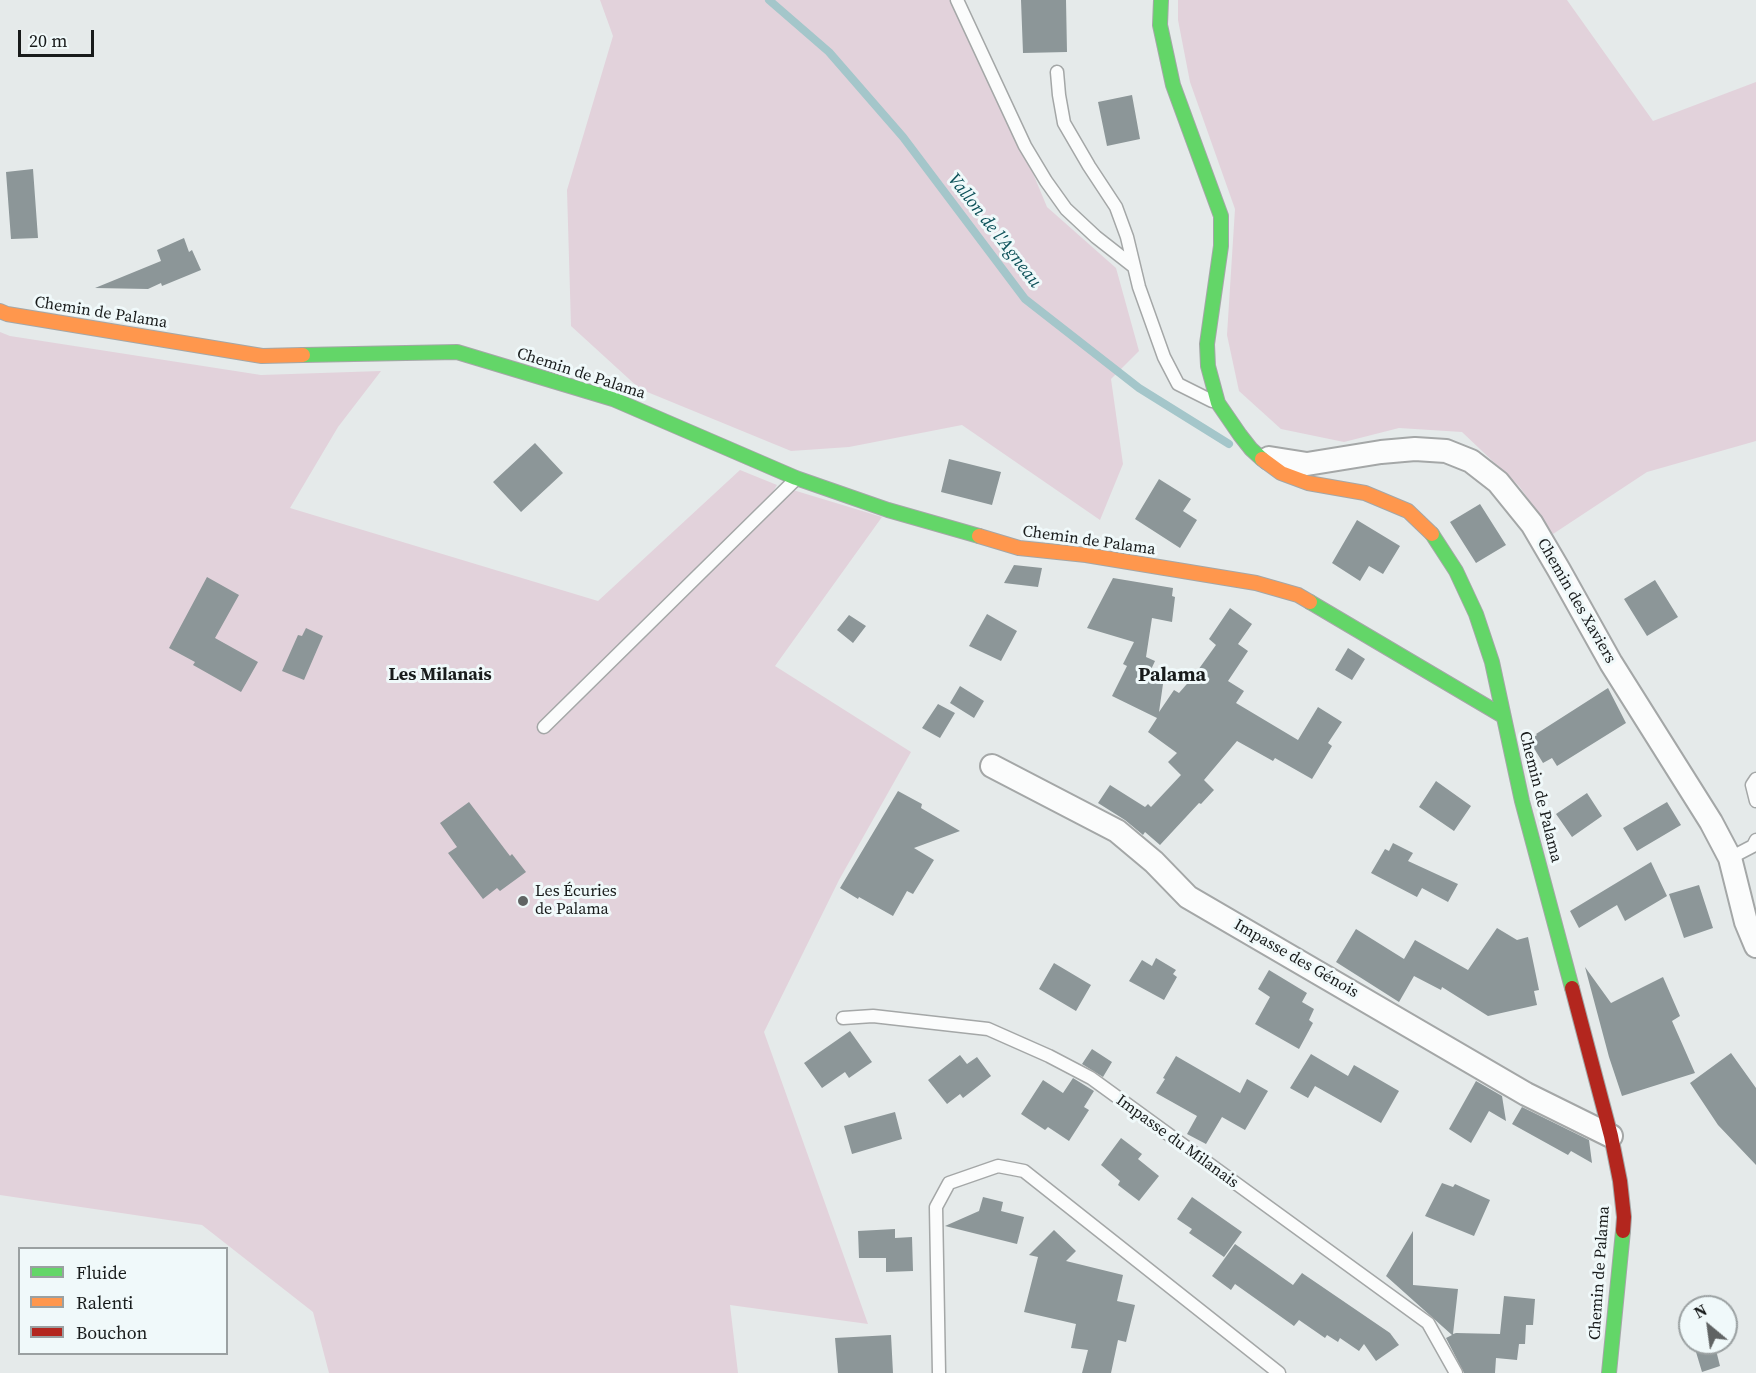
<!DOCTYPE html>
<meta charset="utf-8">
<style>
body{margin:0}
#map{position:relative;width:1756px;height:1373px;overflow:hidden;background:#e5eaea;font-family:"Source Serif 4",serif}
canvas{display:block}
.legend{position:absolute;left:18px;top:1247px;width:210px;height:108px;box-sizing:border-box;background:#f0f9fa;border:2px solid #9aa0a1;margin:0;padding:8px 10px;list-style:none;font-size:18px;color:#181b1b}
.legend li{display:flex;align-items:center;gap:12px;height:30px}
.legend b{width:30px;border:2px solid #9aa0a1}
.north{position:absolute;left:1678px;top:1295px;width:60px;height:60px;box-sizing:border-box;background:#f0f9fa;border:2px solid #9aa0a1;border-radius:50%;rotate:331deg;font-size:16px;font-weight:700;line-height:24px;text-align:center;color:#181b1b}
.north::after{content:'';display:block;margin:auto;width:21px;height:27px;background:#606363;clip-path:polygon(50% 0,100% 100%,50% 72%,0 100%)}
.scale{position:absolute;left:18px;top:30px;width:76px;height:27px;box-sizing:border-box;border:3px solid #181b1b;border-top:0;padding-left:8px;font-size:18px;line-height:21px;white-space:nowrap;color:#181b1b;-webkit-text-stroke:4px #f0f9fa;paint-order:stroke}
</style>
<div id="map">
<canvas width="1756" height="1373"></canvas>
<ul class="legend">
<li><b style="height:8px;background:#63d668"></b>Fluide</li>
<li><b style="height:8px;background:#ff974d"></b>Ralenti</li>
<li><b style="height:8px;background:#b3261e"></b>Bouchon</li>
</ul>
<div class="north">N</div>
<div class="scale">20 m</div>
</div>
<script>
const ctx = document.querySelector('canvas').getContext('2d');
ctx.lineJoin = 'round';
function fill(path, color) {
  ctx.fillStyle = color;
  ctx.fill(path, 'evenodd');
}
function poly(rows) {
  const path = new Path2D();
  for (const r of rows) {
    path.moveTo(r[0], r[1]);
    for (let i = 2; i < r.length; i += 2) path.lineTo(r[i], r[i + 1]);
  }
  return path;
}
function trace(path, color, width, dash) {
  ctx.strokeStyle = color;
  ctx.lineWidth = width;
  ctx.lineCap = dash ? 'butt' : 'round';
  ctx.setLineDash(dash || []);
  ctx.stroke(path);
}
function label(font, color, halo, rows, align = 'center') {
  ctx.font = font + ' "Source Serif 4",serif';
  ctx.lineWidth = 6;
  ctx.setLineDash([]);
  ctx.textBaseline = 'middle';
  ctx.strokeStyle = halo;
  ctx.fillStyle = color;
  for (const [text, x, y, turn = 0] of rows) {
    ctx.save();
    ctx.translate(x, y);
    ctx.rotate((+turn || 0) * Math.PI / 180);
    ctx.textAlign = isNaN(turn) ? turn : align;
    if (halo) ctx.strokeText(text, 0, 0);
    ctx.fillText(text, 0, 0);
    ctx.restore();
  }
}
const green = poly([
 [600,0,961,0,1047,207,1116,268,1139,351,1111,379,1123,464,1100,520,962,425,849,447,791,451,640,389,571,326,567,190,613,36],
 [1178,0,1567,0,1653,121,1756,82,1756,441,1647,472,1553,534,1519,486,1462,432,1399,428,1344,442,1281,429,1239,391,1227,335,1235,209,1190,82,1178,20],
 [0,332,10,336,261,375,381,371,338,427,290,508,598,601,740,470,777,485,771,495,793,490,882,517,775,666,911,752,839,880,764,1032,868,1324,730,1305,738,1373,329,1373,313,1312,202,1225,0,1195]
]);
const stream = poly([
 [769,0,829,52,903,137,1025,299,1139,388,1229,444]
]);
const building = poly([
 [1021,0,1066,0,1067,52,1023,53],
 [1132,95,1140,139,1107,146,1098,102],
 [33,169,38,238,11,239,6,172],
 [184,238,189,252,192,250,201,270,162,286,161,283,148,289,95,288,161,261,157,250],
 [535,443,563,473,521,512,493,482],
 [949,459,1001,472,992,505,941,492],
 [1159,479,1191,499,1183,511,1197,520,1180,548,1135,519],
 [1480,504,1506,545,1476,563,1450,522],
 [1357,520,1400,546,1383,574,1369,566,1360,581,1332,563],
 [1014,565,1042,568,1038,587,1004,583],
 [207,577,239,595,215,638,258,662,241,692,193,665,195,662,169,648],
 [1113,578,1173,588,1172,596,1175,597,1172,622,1152,618,1146,657,1155,661,1148,676,1163,684,1159,712,1174,690,1179,693,1193,677,1216,645,1209,639,1230,608,1252,624,1238,644,1248,651,1228,681,1244,691,1236,703,1298,740,1318,707,1342,722,1328,743,1332,746,1312,779,1275,758,1273,761,1237,741,1204,780,1214,790,1201,804,1199,803,1160,845,1145,832,1143,835,1125,820,1098,803,1110,785,1145,807,1148,804,1151,807,1181,775,1168,762,1177,753,1148,732,1157,718,1112,696,1127,666,1123,664,1134,642,1087,628],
 [1655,580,1678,617,1647,636,1624,599],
 [987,614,1017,631,1001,661,969,646],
 [849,615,866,626,853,643,837,630],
 [306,628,323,636,304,680,282,671,298,635,302,636],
 [1348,648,1365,659,1352,680,1335,670],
 [960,686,984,701,974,718,950,703],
 [1608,688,1626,723,1557,766,1552,758,1543,763,1529,740,1537,735,1536,734],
 [938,704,955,713,940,738,922,728],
 [1436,781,1471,806,1454,831,1419,807],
 [898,791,922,804,921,808,960,831,914,848,934,860,913,894,907,891,893,916,859,897,858,899,840,888],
 [1587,793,1602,816,1572,837,1556,814],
 [469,802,510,856,512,854,526,872,500,891,497,888,483,899,448,853,457,847,440,823],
 [1667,802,1681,825,1637,851,1623,828],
 [1393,843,1413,853,1408,861,1458,884,1448,902,1422,888,1417,897,1371,873,1385,849,1389,851],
 [1651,862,1667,896,1625,921,1617,905,1579,928,1570,911],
 [1699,885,1713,928,1684,938,1669,894],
 [1497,928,1517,940,1528,937,1539,990,1534,991,1537,1005,1488,1016,1442,987,1441,990,1414,976,1399,1002,1336,962,1356,929,1404,959,1415,940,1468,970],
 [1156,958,1176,970,1173,974,1177,977,1164,1000,1129,981,1142,960,1152,966],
 [1054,963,1091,985,1076,1011,1039,989],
 [1585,967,1611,1003,1663,977,1680,1016,1672,1021,1695,1073,1622,1096,1609,1057],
 [1269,970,1307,993,1302,1002,1314,1009,1309,1020,1313,1023,1299,1049,1255,1024,1270,997,1258,989],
 [850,1031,872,1062,849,1078,845,1072,822,1088,804,1063],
 [1092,1049,1112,1062,1103,1077,1082,1064],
 [1731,1053,1756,1088,1756,1165,1718,1125,1690,1083],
 [1311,1054,1348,1076,1354,1065,1399,1091,1381,1123,1315,1086,1308,1098,1290,1088],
 [960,1055,967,1064,977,1057,991,1076,963,1098,960,1094,947,1104,928,1080],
 [1176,1056,1240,1093,1247,1079,1268,1091,1245,1130,1222,1117,1206,1144,1187,1134,1197,1116,1156,1093,1165,1079,1163,1078],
 [1073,1078,1094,1091,1084,1107,1089,1110,1069,1141,1048,1127,1045,1130,1021,1114,1043,1080,1063,1093],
 [1476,1081,1502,1096,1506,1121,1489,1111,1471,1143,1449,1129],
 [1522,1107,1589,1140,1592,1163,1571,1151,1568,1155,1512,1124],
 [895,1112,902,1139,852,1154,844,1126],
 [1121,1138,1142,1154,1138,1159,1159,1176,1139,1201,1118,1185,1120,1181,1101,1165],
 [1442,1183,1453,1187,1455,1184,1490,1200,1474,1236,1425,1216],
 [983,1197,1003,1202,1001,1211,1024,1217,1017,1244,945,1226,979,1211],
 [1192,1197,1242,1232,1224,1257,1189,1233,1192,1229,1177,1219],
 [895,1229,895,1238,912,1237,913,1271,886,1272,886,1258,859,1258,858,1231],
 [1054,1230,1076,1251,1066,1261,1123,1275,1117,1301,1135,1305,1126,1342,1118,1340,1111,1373,1082,1373,1088,1350,1071,1348,1076,1324,1024,1312,1038,1257,1029,1255],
 [1413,1231,1413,1285,1458,1289,1453,1334,1456,1333,1500,1334,1504,1296,1535,1299,1533,1325,1526,1325,1525,1344,1519,1344,1517,1360,1496,1358,1495,1373,1464,1373,1446,1338,1452,1335,1386,1276],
 [1235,1244,1293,1285,1302,1273,1390,1333,1399,1345,1376,1361,1364,1344,1359,1351,1340,1338,1338,1342,1327,1335,1325,1338,1299,1320,1294,1326,1235,1284,1231,1290,1212,1276],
 [891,1335,893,1373,838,1373,835,1338],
 [1715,1346,1720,1366,1702,1372,1696,1352]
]);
const lane = poly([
 [957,0,1025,146,1046,181,1066,209,1096,237,1133,266],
 [1057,72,1059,95,1064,123,1089,166,1116,207,1127,237,1139,287,1164,357,1178,384,1212,401],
 [544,727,796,479],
 [1756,779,1752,785,1756,801],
 [1730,858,1753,846,1756,840],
 [843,1018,873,1016,988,1029,1049,1056,1091,1078,1428,1323,1456,1373],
 [939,1373,936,1207,949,1183,998,1166,1024,1171,1279,1373]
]);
const street = poly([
 [1269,458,1307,464,1381,452,1415,449,1446,451,1471,461,1498,482,1532,524,1559,570,1611,663,1711,822,1730,858,1746,922,1756,946],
 [992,766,1117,831,1154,862,1188,897,1526,1094,1611,1136]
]);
const fast = poly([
 [1161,0,1160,25,1173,85,1221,216,1221,246,1207,344,1208,366,1218,403,1240,435,1251,449,1262,459],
 [303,355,457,352,613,399,796,478,888,510,979,536],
 [1432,534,1456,571,1476,614,1492,662,1522,801,1572,988],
 [1310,602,1503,716],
 [1609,1373,1623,1231]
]);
const slow = poly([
 [0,311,7,314,262,356,303,355],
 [1262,459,1281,473,1308,483,1365,493,1408,511,1432,534],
 [979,536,1019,548,1086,555,1256,583,1298,595,1310,602]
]);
const jam = poly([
 [1572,988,1611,1136,1620,1181,1624,1217,1623,1231]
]);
const markers = [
 [523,901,6,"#606363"]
];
const streetNames = [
 ["Chemin de Palama",101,313,9],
 ["Chemin de Palama",581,374,18],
 ["Chemin de Palama",1089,541,8],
 ["Chemin des Xaviers",1576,601,60],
 ["Chemin de Palama",1540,797,76],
 ["Impasse des Génois",1296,959,30],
 ["Impasse du Milanais",1177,1142,36],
 ["Chemin de Palama",1600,1273,-86]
];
const poiNames = [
 ["Les Écuries",535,892],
 ["de Palama",535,910]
];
const waterNames = [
 ["Vallon de l'Agneau",994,231,52]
];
const neighbourhoodNames = [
 ["Les Milanais",440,675]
];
const quarterNames = [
 ["Palama",1172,676]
];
fill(green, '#e2d2db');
trace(stream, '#a4c6ca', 8);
fill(building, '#8c9698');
trace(lane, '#a4a7a7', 15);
trace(street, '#a4a7a7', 26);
trace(fast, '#a4a7a7', 16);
trace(slow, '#a4a7a7', 16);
trace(jam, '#a4a7a7', 16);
trace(lane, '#fbfcfc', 12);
trace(street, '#fbfcfc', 22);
trace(fast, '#63d668', 14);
trace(slow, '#ff974d', 14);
trace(jam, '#b3261e', 14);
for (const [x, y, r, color] of markers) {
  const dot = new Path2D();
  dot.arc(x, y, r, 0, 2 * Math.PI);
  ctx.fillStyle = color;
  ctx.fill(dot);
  trace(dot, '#f0f9fa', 2);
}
label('16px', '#181b1b', '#f0f9fa', streetNames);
label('16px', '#181b1b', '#f0f9fa', poiNames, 'left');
label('italic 18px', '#0b5058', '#f0f9fa', waterNames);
label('bold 18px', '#181b1b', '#f0f9fa', neighbourhoodNames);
label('bold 20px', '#181b1b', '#f0f9fa', quarterNames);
</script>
